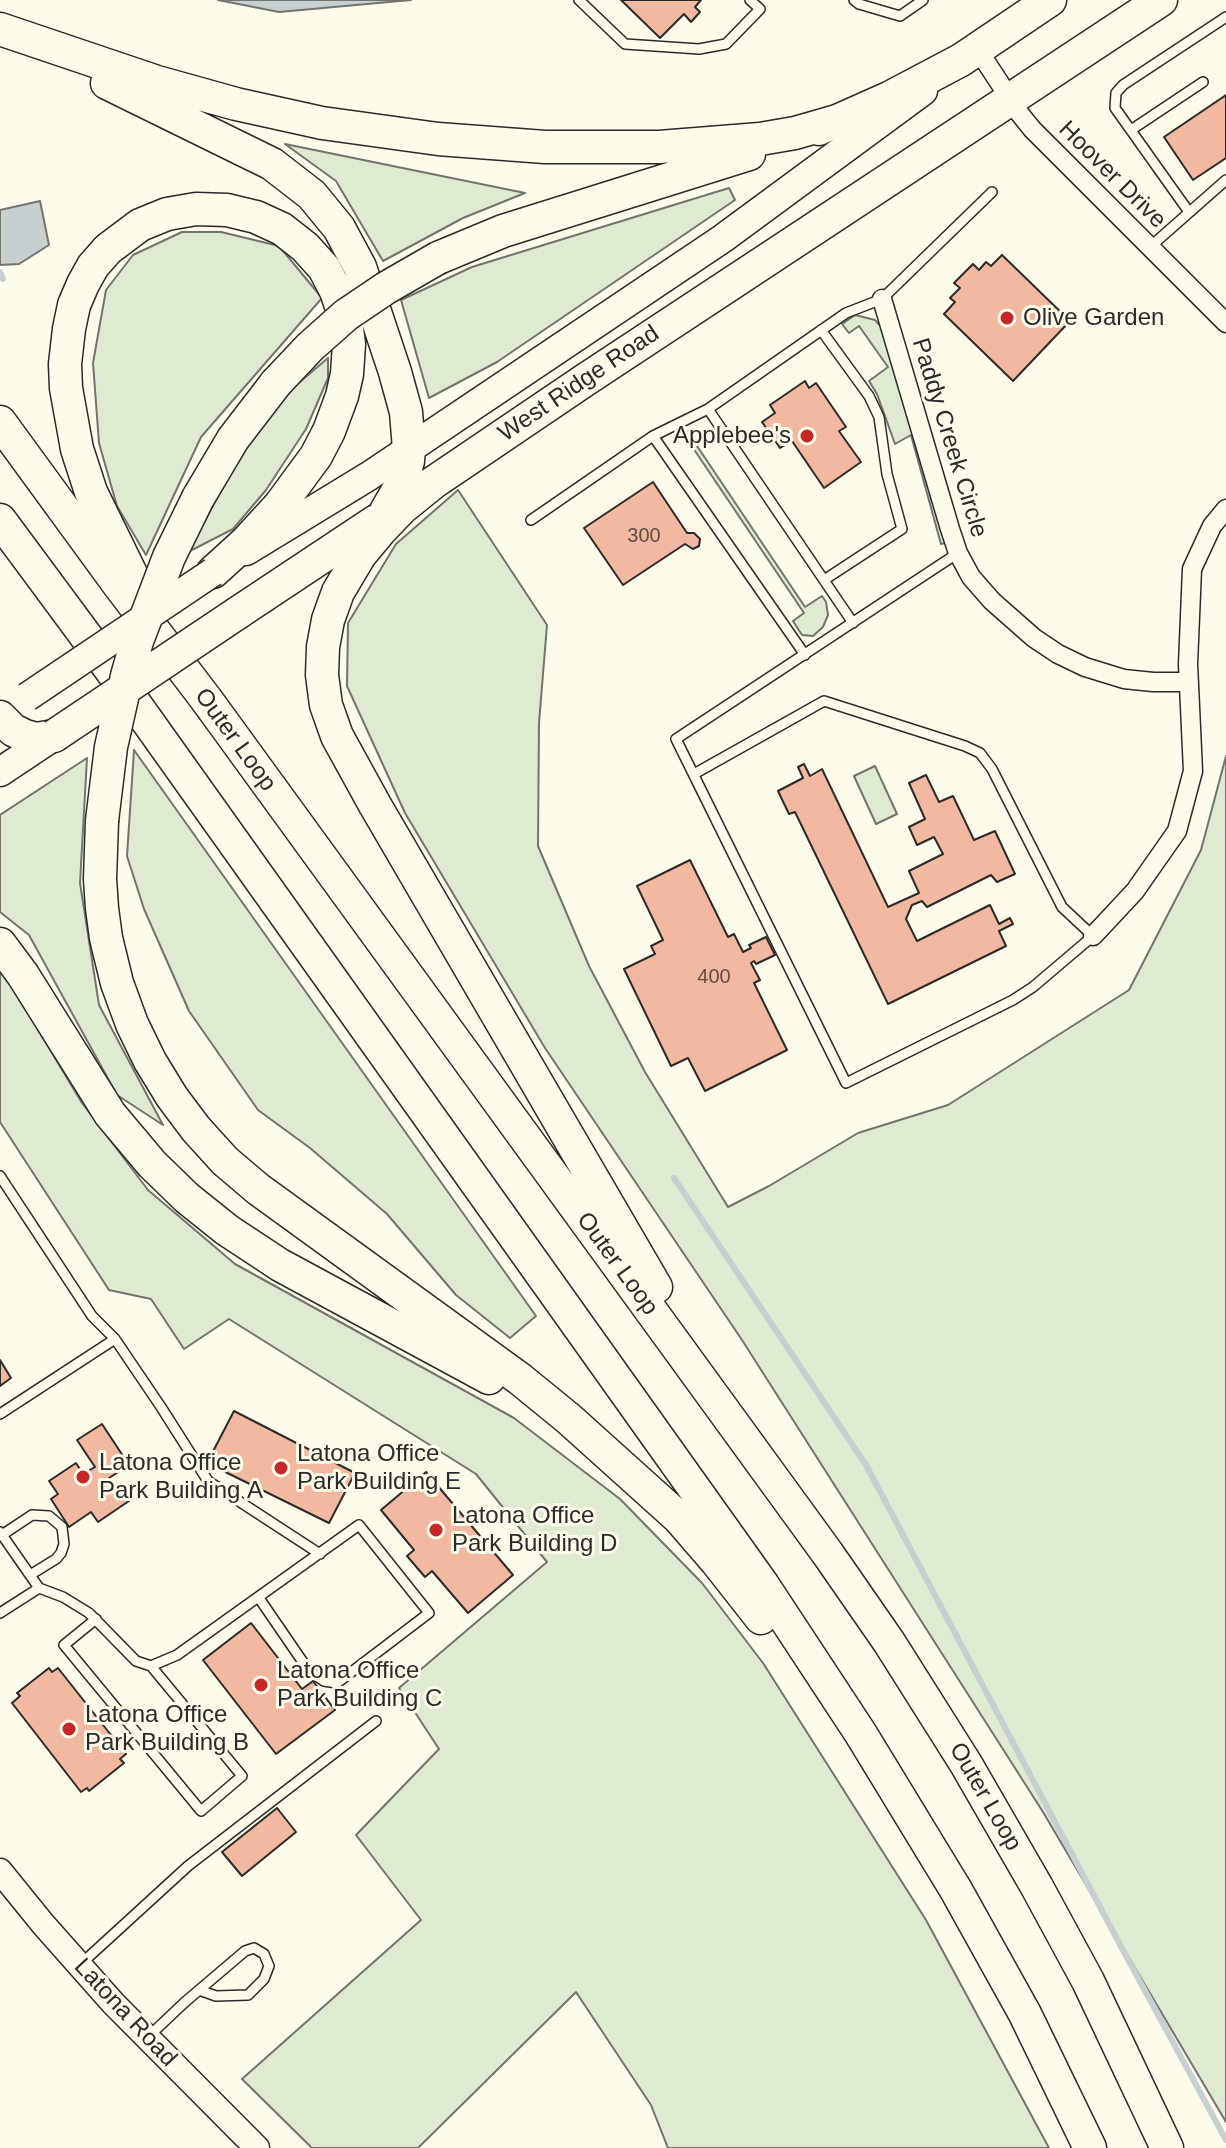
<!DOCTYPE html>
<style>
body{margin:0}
canvas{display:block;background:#fdfbea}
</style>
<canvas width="1226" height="2148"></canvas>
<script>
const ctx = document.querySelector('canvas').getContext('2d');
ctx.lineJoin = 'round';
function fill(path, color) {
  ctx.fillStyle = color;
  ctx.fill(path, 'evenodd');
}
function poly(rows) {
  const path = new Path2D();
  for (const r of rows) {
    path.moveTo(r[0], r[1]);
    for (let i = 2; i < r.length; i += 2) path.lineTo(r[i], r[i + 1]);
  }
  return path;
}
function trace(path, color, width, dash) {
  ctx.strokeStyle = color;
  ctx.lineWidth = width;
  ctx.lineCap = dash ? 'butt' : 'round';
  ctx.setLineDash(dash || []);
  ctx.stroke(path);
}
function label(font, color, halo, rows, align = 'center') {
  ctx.font = font + ' Arial,sans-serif';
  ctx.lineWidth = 6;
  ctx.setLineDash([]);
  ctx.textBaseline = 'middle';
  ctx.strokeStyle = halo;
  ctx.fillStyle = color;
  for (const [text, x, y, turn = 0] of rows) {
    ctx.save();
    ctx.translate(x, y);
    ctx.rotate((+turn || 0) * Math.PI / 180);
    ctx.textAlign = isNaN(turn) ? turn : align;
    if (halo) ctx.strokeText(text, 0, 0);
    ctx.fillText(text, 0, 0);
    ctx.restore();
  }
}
const green = poly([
 [285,144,525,193,463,218,383,261,336,181,285,144],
 [729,188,735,200,497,362,429,398,401,300,472,267,729,188],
 [182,232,221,232,279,246,322,298,201,437,146,555,117,506,99,443,93,363,106,290,133,255,182,232],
 [855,315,875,320,883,329,945,543,941,544,911,435,895,444,877,394,869,381,888,367,859,326,849,333,842,324,855,315],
 [328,358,328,378,306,429,266,490,233,529,188,552,237,461,287,393,328,358],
 [687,431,805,607,822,596,826,602,828,615,823,627,813,636,802,635,793,621,804,613,683,433,687,431],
 [458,490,547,625,539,723,538,846,589,966,645,1072,728,1207,769,1186,858,1133,948,1105,1129,990,1201,850,1226,756,1226,2122,1043,1812,742,1340,545,1048,405,813,347,686,348,623,396,544,458,490],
 [134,750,536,1316,510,1338,456,1295,387,1214,310,1148,258,1110,189,1011,144,909,127,856,134,750],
 [87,758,80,883,99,1005,163,1125,117,1095,29,935,0,912,0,815,87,758],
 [875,766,897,814,876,824,854,776,875,766],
 [0,966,82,1103,148,1190,235,1264,514,1418,620,1499,702,1583,763,1663,926,1920,1049,2148,668,2148,651,2105,576,1992,418,2148,312,2148,242,2079,421,1920,356,1835,439,1749,399,1688,547,1562,476,1474,229,1319,184,1349,151,1299,109,1290,0,1122,0,966]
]);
const water = poly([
 [218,0,411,0,279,12,218,0],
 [40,201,49,245,19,264,0,265,0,210,40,201]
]);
const stream = poly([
 [0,272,3,279],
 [674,1178,866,1465,1117,1939,1226,2140]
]);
const building = poly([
 [621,0,701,0,695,7,700,12,691,22,684,14,660,38,621,0],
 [1226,95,1226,158,1193,180,1164,137,1226,95],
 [1002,255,1070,321,1013,381,944,314,955,302,950,298,960,288,954,283,973,264,979,270,986,262,991,266,1002,255],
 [805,381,809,388,816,383,846,427,839,431,861,462,824,488,792,441,780,448,762,422,775,413,770,405,805,381],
 [653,482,687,533,694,533,700,539,699,546,693,549,685,544,623,585,584,528,653,482],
 [804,764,810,776,822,769,888,907,919,893,909,871,943,854,934,837,917,845,909,827,925,819,909,783,926,775,939,802,953,796,974,840,995,831,1015,874,997,882,991,875,927,907,922,901,912,905,906,919,917,941,990,905,999,924,1010,918,1013,924,999,931,1006,946,888,1004,795,812,789,814,778,791,803,778,798,767,804,764],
 [690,860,728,937,734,934,743,952,751,948,749,945,766,937,775,955,756,964,754,961,751,963,760,980,754,983,787,1050,705,1091,688,1058,671,1066,624,969,655,954,651,946,663,940,637,886,690,860],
 [0,1360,11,1378,0,1386,0,1360],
 [234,1411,355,1473,329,1523,207,1463,234,1411],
 [102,1424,129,1465,106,1480,114,1492,120,1488,129,1501,98,1522,91,1512,69,1527,51,1499,58,1494,49,1481,76,1463,83,1474,95,1467,77,1440,102,1424],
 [426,1472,513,1575,468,1613,432,1571,425,1577,407,1556,414,1550,381,1510,426,1472],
 [251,1623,302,1689,313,1681,335,1710,276,1754,203,1660,251,1623],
 [49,1668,52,1672,58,1668,126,1754,120,1759,124,1763,89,1791,87,1788,81,1792,12,1703,20,1696,17,1693,49,1668],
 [277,1808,296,1832,242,1876,222,1852,277,1808]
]);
const lane = poly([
 [579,0,625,44,699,49,726,44,760,9,750,0],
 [854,0,859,4,900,16,923,0],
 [1131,130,1203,82],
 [1189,212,1115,108,1116,93,1123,85,1226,17],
 [1150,247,1226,180],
 [821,330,869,396,879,417,887,474,902,529,824,580],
 [708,409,853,623],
 [653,436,805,655],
 [531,520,653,436,708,409,846,313,882,299,992,192],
 [694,774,824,701,965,746,980,753,992,769,1062,907,1093,936,1033,987,1013,1000,846,1083,676,739,958,553],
 [0,1176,92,1316,115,1339,161,1407,208,1481,320,1554],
 [0,1414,115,1339],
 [0,1532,39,1588],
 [2,1535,32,1515,49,1516,62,1527,64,1544,61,1553,56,1559,30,1575],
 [0,1613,39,1588,63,1597,89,1613,136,1661,151,1666,177,1655,359,1525,429,1613,337,1683,324,1681,309,1671,259,1598],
 [96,1619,64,1645,201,1811,242,1776,151,1666],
 [82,1963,188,1866,376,1721],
 [149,2036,185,2002,245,1951,254,1948,264,1954,269,1966,264,1979,248,1995,216,1996,199,1990]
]);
const street = poly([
 [978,50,1020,114,1032,129,1226,323],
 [882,299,950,529,958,553,971,577,992,601,1034,638,1058,654,1085,667,1124,679,1153,682,1189,682],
 [1093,936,1135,891,1177,831,1193,771,1188,664,1192,569,1212,526,1226,509]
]);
const secondary = poly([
 [0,1871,43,1924,113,2003,257,2148]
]);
const primary = poly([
 [246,551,369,476,722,239,923,91],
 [0,772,54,736]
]);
const highway = poly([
 [0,29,157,82,236,104,322,123,438,139,545,147,659,147,760,139,795,133,840,120],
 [107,83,272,164,312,195,339,228,360,267,395,372,406,412,409,449,408,461,401,485,386,511],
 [819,129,891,97,961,60,1050,0],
 [438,258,503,231,749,154],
 [0,422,119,585,206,699,828,1554,889,1642,966,1764,1037,1887,1088,1981,1167,2148],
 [433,483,402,508,380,531,360,555,338,592,328,620,323,647,322,675,326,705,337,736,375,805,656,1287],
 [415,495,585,380,1161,0],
 [198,498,233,439,276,383],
 [0,520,111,670,763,1585,861,1734,956,1890,1025,2014,1090,2148],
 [134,580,91,492,77,449,66,388,65,364,69,329,74,305,83,284,93,266,108,249,140,225,167,214,196,209,227,210,256,217,282,229,305,247,324,268,336,291,346,321,349,344,347,374,342,396,329,431,316,456,280,505,246,542,213,572],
 [239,612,376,521],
 [0,717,13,730,25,736,36,739,54,736],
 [102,821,100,879,102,908,106,938,117,983,132,1024,150,1061,172,1097,196,1129,225,1161,258,1189,520,1379,569,1419,679,1518,717,1562,761,1618],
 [0,944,23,975,110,1114,152,1164,187,1198,227,1230,280,1265,489,1378]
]);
const primaryBridge = poly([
 [27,697,213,572]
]);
const highwayBridge = poly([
 [276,383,310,347,346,315,386,288,438,258],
 [54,736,239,612],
 [102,821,111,747,127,676,137,641,169,557,198,498]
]);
const markers = [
 [1007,318,8,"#c62828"],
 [807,436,8,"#c62828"],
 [281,1468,8,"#c62828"],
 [83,1477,8,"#c62828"],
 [436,1530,8,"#c62828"],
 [261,1685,8,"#c62828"],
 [69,1729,8,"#c62828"]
];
const numberNames = [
 ["300",644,536],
 ["400",714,977]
];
const streetNames = [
 ["Hoover Drive",1112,175,45],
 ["West Ridge Road",579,384,-34],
 ["Paddy Creek Circle",949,438,73],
 ["Outer Loop",235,740,54],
 ["Outer Loop",617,1264,54],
 ["Outer Loop",985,1797,60],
 ["Latona Road",125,2013,47]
];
const poiNames = [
 ["Olive Garden",1023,318],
 ["Applebee's",791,436,"right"],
 ["Latona Office",297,1454],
 ["Park Building E",297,1482],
 ["Latona Office",99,1463],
 ["Park Building A",99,1491],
 ["Latona Office",452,1516],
 ["Park Building D",452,1544],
 ["Latona Office",277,1671],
 ["Park Building C",277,1699],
 ["Latona Office",85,1715],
 ["Park Building B",85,1743]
];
fill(green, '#deebd1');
trace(green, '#74746e', 2);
fill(water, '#c7d0d0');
trace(water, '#74746e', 2);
trace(stream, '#c7d0d0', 6);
fill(building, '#f2b8a0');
trace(building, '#2b2b2b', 2);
trace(lane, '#2b2b2b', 12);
trace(street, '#2b2b2b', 21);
trace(secondary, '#2b2b2b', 27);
trace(primary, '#2b2b2b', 31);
trace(highway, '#2b2b2b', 35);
trace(lane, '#fdfbea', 9);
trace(street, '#fdfbea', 18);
trace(secondary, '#fdfbea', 24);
trace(primary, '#fdfbea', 28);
trace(highway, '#fdfbea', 32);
trace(primaryBridge, '#2b2b2b', 31, []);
trace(highwayBridge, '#2b2b2b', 35, []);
trace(primaryBridge, '#fdfbea', 28);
trace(highwayBridge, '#fdfbea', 32);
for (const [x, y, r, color] of markers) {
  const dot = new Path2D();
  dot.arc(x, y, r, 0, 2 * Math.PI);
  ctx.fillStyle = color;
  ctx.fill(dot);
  trace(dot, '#fdfbea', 3);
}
label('20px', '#5d4e48', null, numberNames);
label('24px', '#2b2b2b', '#fdfbea', streetNames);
label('24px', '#2b2b2b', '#fdfbea', poiNames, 'left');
</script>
